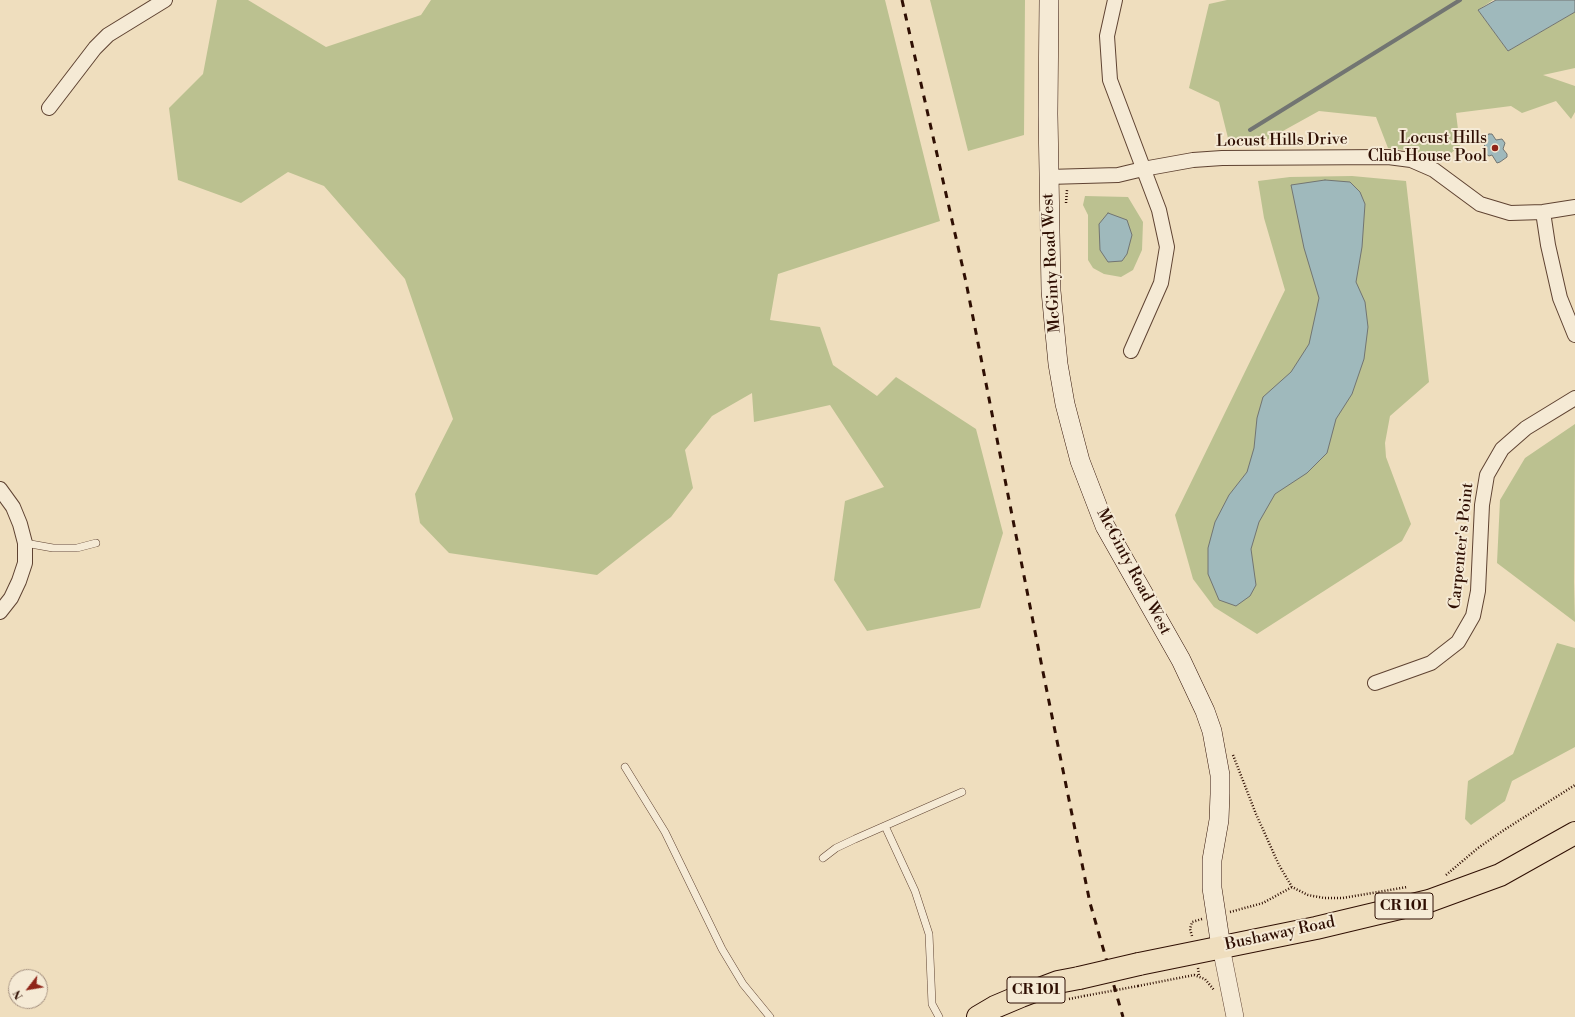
<!DOCTYPE html>
<style>
body{margin:0}
#map{position:relative;width:1575px;height:1017px;overflow:hidden;background:#efdebe;font-family:"Libre Bodoni",serif}
canvas{display:block}
.north{position:absolute;left:8px;top:969px;width:40px;height:40px;box-sizing:border-box;background:#f5ead5;border:1px solid #a69281;border-radius:50%;rotate:239deg;font-size:11px;font-weight:700;line-height:16px;text-align:center;color:#2f0f03}
.north::after{content:'';display:block;margin:auto;width:14px;height:18px;background:#8f2418;clip-path:polygon(50% 0,100% 100%,50% 72%,0 100%)}
</style>
<div id="map">
<canvas width="1575" height="1017"></canvas>
<div class="north">N</div>
</div>
<script>
const ctx = document.querySelector('canvas').getContext('2d');
ctx.lineJoin = 'round';
function fill(path, color) {
  ctx.fillStyle = color;
  ctx.fill(path, 'evenodd');
}
function poly(rows) {
  const path = new Path2D();
  for (const r of rows) {
    path.moveTo(r[0], r[1]);
    for (let i = 2; i < r.length; i += 2) path.lineTo(r[i], r[i + 1]);
  }
  return path;
}
function trace(path, color, width, dash) {
  ctx.strokeStyle = color;
  ctx.lineWidth = width;
  ctx.lineCap = dash ? 'butt' : 'round';
  ctx.setLineDash(dash || []);
  ctx.stroke(path);
}
function label(font, color, halo, rows, align = 'center') {
  ctx.font = font + ' "Libre Bodoni",serif';
  ctx.lineWidth = 4;
  ctx.setLineDash([]);
  ctx.textBaseline = 'middle';
  ctx.strokeStyle = halo;
  ctx.fillStyle = color;
  for (const [text, x, y, turn = 0] of rows) {
    ctx.save();
    ctx.translate(x, y);
    ctx.rotate((+turn || 0) * Math.PI / 180);
    ctx.textAlign = isNaN(turn) ? turn : align;
    if (halo) ctx.strokeText(text, 0, 0);
    ctx.fillText(text, 0, 0);
    ctx.restore();
  }
}
const green = poly([
 [217,0,248,0,326,47,421,15,431,0,885,0,940,221,778,274,770,320,820,327,833,365,877,396,896,377,976,429,1003,533,980,608,867,631,834,580,845,501,884,487,830,405,754,422,752,393,712,416,685,450,693,488,671,517,597,575,449,553,420,523,415,494,453,419,405,279,324,186,288,172,241,203,178,180,169,108,203,74],
 [930,0,1025,0,1024,135,968,151],
 [1227,0,1493,0,1478,10,1508,51,1575,12,1575,68,1543,75,1575,86,1575,112,1571,119,1556,101,1522,113,1511,106,1456,113,1460,146,1441,161,1414,151,1388,148,1376,117,1319,111,1263,142,1229,142,1219,102,1189,88,1209,4],
 [1352,176,1406,181,1429,382,1390,416,1385,443,1386,457,1411,524,1402,541,1257,634,1214,607,1193,579,1175,515,1285,290,1264,218,1258,181,1290,177],
 [1085,196,1128,197,1143,222,1142,250,1133,270,1121,277,1104,274,1093,268,1088,260,1088,215,1083,205],
 [1575,424,1574,582,1575,622,1497,563,1500,500,1525,458],
 [1557,643,1575,648,1575,747,1512,781,1505,801,1471,825,1465,819,1468,781,1513,754]
]);
const water = poly([
 [1496,0,1575,0,1575,12,1508,51,1478,10,1496,0],
 [1489,134,1492,134,1496,140,1502,139,1505,143,1503,149,1507,154,1507,157,1500,162,1497,163,1492,155,1489,156,1486,154,1487,149,1482,142,1482,139,1489,134],
 [1325,180,1350,182,1360,192,1365,204,1362,247,1356,282,1365,302,1368,327,1364,359,1352,394,1336,419,1327,453,1307,473,1275,494,1259,522,1251,549,1256,585,1250,596,1236,606,1219,600,1208,574,1208,548,1215,522,1229,495,1247,472,1254,448,1257,418,1263,397,1291,372,1309,344,1319,298,1304,248,1291,185,1325,180],
 [1108,213,1127,220,1132,235,1127,254,1122,261,1108,262,1100,250,1099,224,1108,213]
]);
const stream = poly([
 [1250,130,1460,0]
]);
const path = poly([
 [1066,203,1067,190],
 [1233,755,1256,814,1279,865,1292,887,1308,895,1324,898,1343,898,1407,887],
 [1446,875,1478,848,1504,830,1575,785],
 [1230,912,1263,903,1292,887],
 [1192,936,1190,929,1192,922,1202,919],
 [1198,968,1199,976],
 [1138,986,1194,975,1205,979,1214,990],
 [1069,999,1084,996]
]);
const service = poly([
 [25,543,53,548,77,548,96,543],
 [625,767,665,832,722,949,743,984,770,1017],
 [885,826,915,891,929,934,932,1004,939,1017],
 [823,858,836,848,855,839,962,792]
]);
const minor = poly([
 [1115,0,1107,36,1110,80,1159,210,1167,247,1161,283,1131,351],
 [49,108,95,48,108,35,165,0],
 [1048,177,1118,175,1143,169,1193,160,1222,158,1388,157,1411,160,1434,170,1480,204,1510,213,1543,212,1575,207],
 [1543,212,1548,245,1560,298,1575,335],
 [0,489,13,507,20,524,25,543,25,563,19,581,11,598,0,612],
 [1375,683,1431,663,1458,642,1473,616,1478,591,1482,505,1487,475,1502,449,1526,428,1575,398]
]);
const tertiary = poly([
 [1221,947,1235,1017]
]);
const secondary = poly([
 [1049,0,1048,114,1051,291,1058,364,1065,404,1080,461,1105,526,1181,660,1205,711,1212,731,1220,775,1220,794,1219,820,1212,860,1212,888,1221,947]
]);
const primary = poly([
 [1139,964,1316,928,1429,901,1500,875,1575,833],
 [978,1017,995,1007,1021,996,1058,982,1079,978]
]);
const rail = poly([
 [902,0,966,282,1043,672,1090,903,1123,1017]
]);
const pathBridge = poly([
 [1084,996,1138,986]
]);
const primaryBridge = poly([
 [1079,978,1139,964]
]);
const markers = [
 [1495,148,4,"#8f2418"]
];
const shields = [
 [1404,906,58],
 [1036,990,58]
];
const shieldNames = [
 ["CR 101",1404,906],
 ["CR 101",1036,990]
];
const poiNames = [
 ["Locust Hills",1487,139],
 ["Club House Pool",1487,157]
];
const streetNames = [
 ["Locust Hills Drive",1282,141,-1],
 ["McGinty Road West",1052,263,-93],
 ["Carpenter's Point",1462,546,-84],
 ["McGinty Road West",1133,572,62],
 ["Bushaway Road",1280,934,-12]
];
fill(green, '#bbc190');
fill(water, '#9fb9bc');
trace(water, '#727572', 1);
trace(stream, '#727572', 4);
trace(service, '#5f4332', 8);
trace(minor, '#5f4332', 16);
trace(tertiary, '#5f4332', 18);
trace(secondary, '#2f0f03', 20);
trace(primary, '#2f0f03', 24);
trace(path, '#2f0f03', 2.5, [1, 2]);
trace(service, '#f5ead5', 7);
trace(minor, '#f5ead5', 14);
trace(tertiary, '#f5ead5', 17);
trace(secondary, '#f5ead5', 19);
trace(primary, '#efdebe', 22);
trace(rail, '#2f0f03', 3, [7, 7]);
trace(primaryBridge, '#2f0f03', 24, []);
trace(pathBridge, '#2f0f03', 2.5, [1, 2]);
trace(primaryBridge, '#efdebe', 22);
for (const [x, y, r, color] of markers) {
  const dot = new Path2D();
  dot.arc(x, y, r, 0, 2 * Math.PI);
  ctx.fillStyle = color;
  ctx.fill(dot);
  trace(dot, '#f5ead5', 1.5);
}
for (const [x, y, w] of shields) {
  const box = new Path2D();
  box.roundRect(x - w / 2, y - 13, w, 26, 3);
  ctx.fillStyle = '#f5ead5';
  ctx.fill(box);
  trace(box, '#2f0f03', 1);
}
label('bold 15px', '#2f0f03', null, shieldNames);
label('16px', '#2f0f03', '#f5ead5', poiNames, 'right');
label('16px', '#2f0f03', '#f5ead5', streetNames);
</script>
